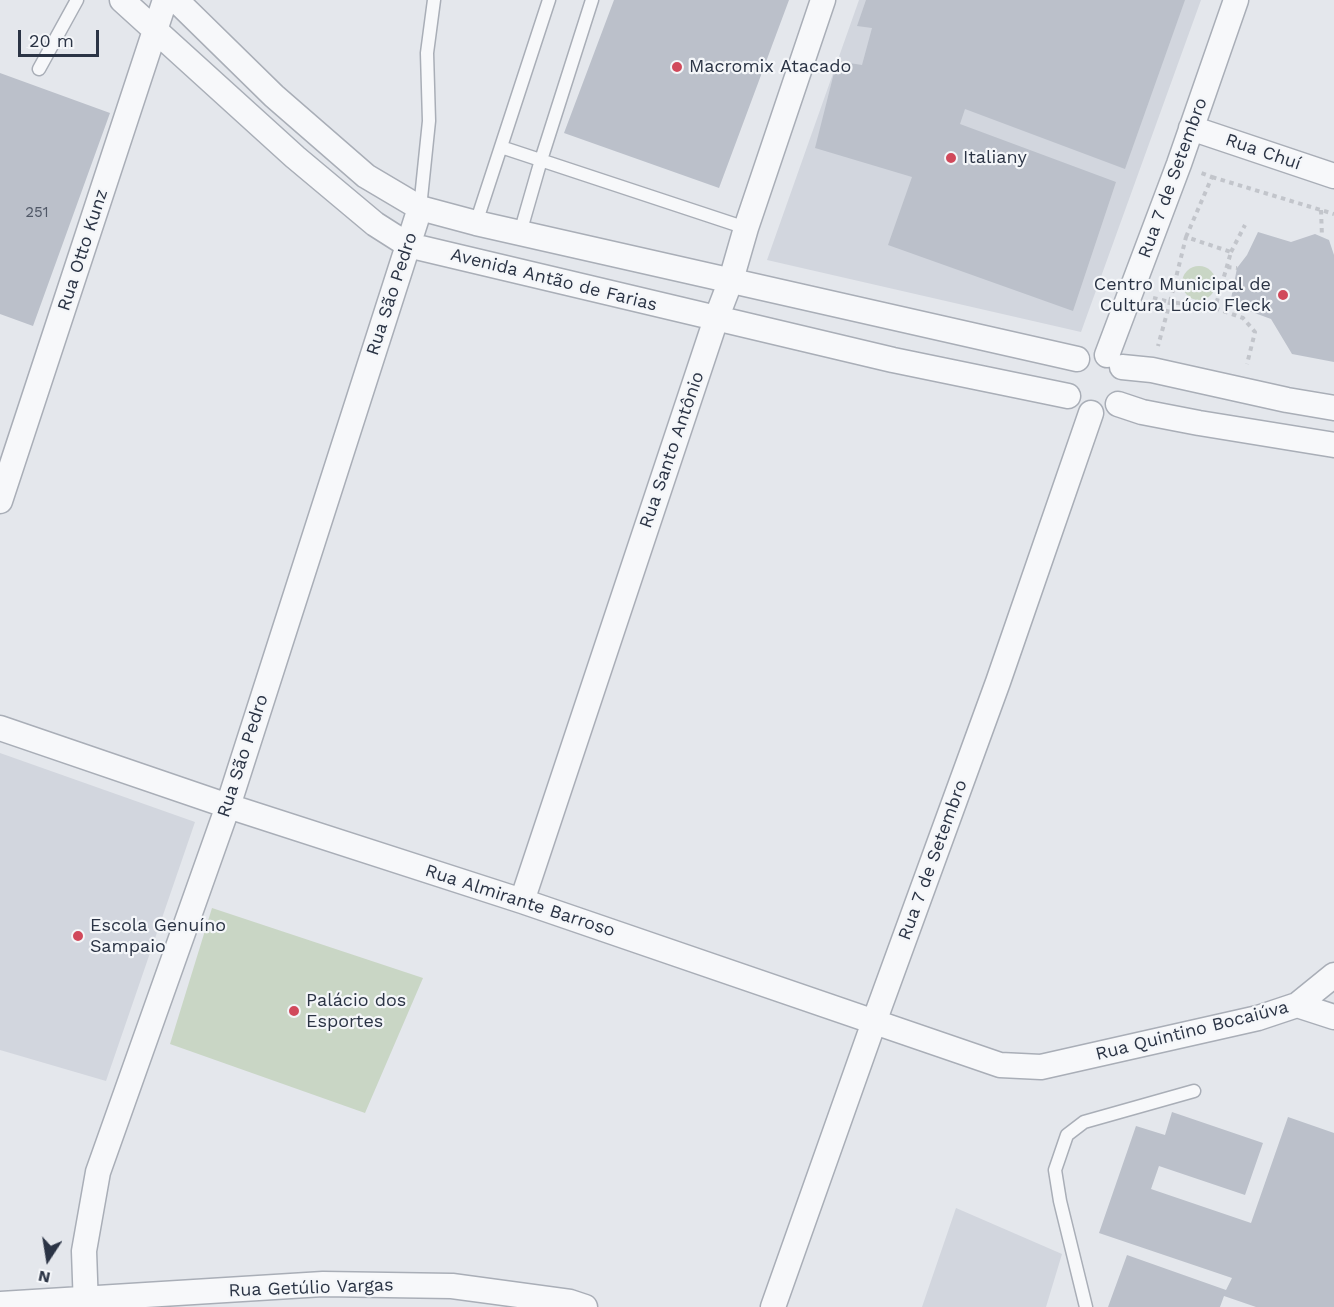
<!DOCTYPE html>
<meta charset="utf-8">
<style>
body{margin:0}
#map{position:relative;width:1334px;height:1307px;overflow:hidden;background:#e4e7ec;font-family:"Work Sans",sans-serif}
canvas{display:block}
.north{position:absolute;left:18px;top:1229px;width:60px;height:60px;-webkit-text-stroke:4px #f4f6f9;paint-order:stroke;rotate:192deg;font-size:16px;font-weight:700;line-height:24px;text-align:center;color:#2b3445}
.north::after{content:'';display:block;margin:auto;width:21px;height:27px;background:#2b3445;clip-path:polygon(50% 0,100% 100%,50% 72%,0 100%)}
.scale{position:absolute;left:18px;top:30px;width:81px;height:27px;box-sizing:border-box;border:3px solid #2b3445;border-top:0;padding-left:8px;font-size:18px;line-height:21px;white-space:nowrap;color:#2b3445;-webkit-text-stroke:4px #f4f6f9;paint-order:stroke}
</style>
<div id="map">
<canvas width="1334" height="1307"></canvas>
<div class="north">N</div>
<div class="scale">20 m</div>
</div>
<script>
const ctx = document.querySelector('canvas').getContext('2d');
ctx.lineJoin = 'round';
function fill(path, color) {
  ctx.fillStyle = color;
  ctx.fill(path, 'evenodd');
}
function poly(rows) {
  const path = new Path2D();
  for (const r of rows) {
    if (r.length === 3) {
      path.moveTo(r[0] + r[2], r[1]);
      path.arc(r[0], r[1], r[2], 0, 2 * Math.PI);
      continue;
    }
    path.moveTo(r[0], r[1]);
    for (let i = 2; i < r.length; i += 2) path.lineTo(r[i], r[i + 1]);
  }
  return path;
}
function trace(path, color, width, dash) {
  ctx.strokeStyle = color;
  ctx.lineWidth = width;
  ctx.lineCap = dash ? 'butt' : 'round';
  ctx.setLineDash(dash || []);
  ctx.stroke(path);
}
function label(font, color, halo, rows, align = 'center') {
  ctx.font = font + ' "Work Sans",sans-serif';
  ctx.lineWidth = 4.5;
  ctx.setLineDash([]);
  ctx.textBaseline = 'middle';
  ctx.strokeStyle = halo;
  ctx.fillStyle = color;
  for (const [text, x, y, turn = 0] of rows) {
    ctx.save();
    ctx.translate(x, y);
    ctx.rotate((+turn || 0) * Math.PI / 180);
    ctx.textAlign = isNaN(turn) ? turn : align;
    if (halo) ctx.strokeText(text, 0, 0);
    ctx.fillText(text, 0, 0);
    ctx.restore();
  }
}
const built = poly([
 [859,0,1201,0,1081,332,767,260],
 [0,753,195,822,106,1081,0,1050],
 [956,1208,1062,1254,1046,1307,922,1307]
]);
const green = poly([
 [1199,283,17],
 [212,908,423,978,365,1113,170,1044]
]);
const building = poly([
 [614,0,789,0,719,188,564,133],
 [866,0,1185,0,1125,169,965,109,960,124,1116,182,1073,311,888,245,912,177,815,148,837,61,862,65,872,28,857,26],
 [0,73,110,113,33,326,0,314],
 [1258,232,1291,242,1315,234,1329,240,1334,255,1334,362,1292,354,1271,319,1230,304,1237,268,1247,255],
 [1172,1112,1263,1143,1245,1195,1159,1166,1151,1189,1251,1223,1288,1117,1334,1133,1334,1307,1256,1307,1224,1296,1220,1307,1108,1307,1127,1255,1226,1290,1232,1278,1099,1233,1136,1126,1165,1135]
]);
const path = poly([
 [1212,177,1334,214],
 [1321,210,1322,237],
 [1186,237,1212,177,1201,173],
 [1231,252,1245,225],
 [1227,267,1237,268],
 [1153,298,1170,302,1186,237,1231,252,1215,308,1170,302,1158,346],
 [1215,308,1243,318,1255,332,1247,364]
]);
const service = poly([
 [39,69,77,0],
 [501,147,746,228],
 [420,208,429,121,427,53,434,0],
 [476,223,549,0],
 [520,233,541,160,592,0],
 [1086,1307,1060,1201,1055,1170,1067,1135,1084,1122,1194,1091]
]);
const minor = poly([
 [122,0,295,157,375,224,408,245,893,360,1068,396],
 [176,0,274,96,366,176,420,208,476,223,1077,359],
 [1191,128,1334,176],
 [1107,355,1179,164,1236,0],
 [1122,367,1152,370,1287,400,1334,408],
 [1118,404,1142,412,1199,423,1334,445],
 [0,501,165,0],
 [0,728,228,806,522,901,1000,1065,1041,1067,1258,1018,1297,1005,1334,975],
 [522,901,716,319,731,280,746,228,823,0],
 [1297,1005,1334,1017],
 [0,1304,323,1284,452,1286,570,1302,585,1307],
 [86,1307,84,1251,98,1172,228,806,420,208],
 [773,1307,874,1022,998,682,1091,413]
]);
const markers = [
 [677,67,6,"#d1495b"],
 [951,158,6,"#d1495b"],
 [1283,295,6,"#d1495b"],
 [78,936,6,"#d1495b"],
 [294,1011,6,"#d1495b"]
];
const numberNames = [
 ["251",37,213]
];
const poiNames = [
 ["Macromix Atacado",689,67],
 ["Italiany",963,158],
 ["Centro Municipal de",1271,285,"right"],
 ["Cultura Lúcio Fleck",1271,306,"right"],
 ["Escola Genuíno",90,926],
 ["Sampaio",90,947],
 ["Palácio dos",306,1001],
 ["Esportes",306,1022]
];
const streetNames = [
 ["Rua Chuí",1263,152,19],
 ["Rua 7 de Setembro",1173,178,-70],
 ["Rua Otto Kunz",83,250,-72],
 ["Avenida Antão de Farias",554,280,14],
 ["Rua São Pedro",392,294,-72],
 ["Rua Santo Antônio",672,450,-71],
 ["Rua São Pedro",243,756,-72],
 ["Rua 7 de Setembro",933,860,-70],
 ["Rua Almirante Barroso",520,901,18],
 ["Rua Quintino Bocaiúva",1192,1031,-14],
 ["Rua Getúlio Vargas",311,1288,-2]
];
fill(built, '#d2d6de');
fill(green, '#c9d6c5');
fill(building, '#bbc0ca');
trace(service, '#a9aeb7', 15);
trace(minor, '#a9aeb7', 27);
trace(path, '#c2c5cb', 4, [4.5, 4.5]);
trace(service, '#f7f8fa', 12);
trace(minor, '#f7f8fa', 24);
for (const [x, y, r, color] of markers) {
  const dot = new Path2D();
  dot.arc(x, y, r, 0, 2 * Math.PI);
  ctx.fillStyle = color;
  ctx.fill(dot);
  trace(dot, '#f4f6f9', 2);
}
label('15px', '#4f5766', null, numberNames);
label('18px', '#2b3445', '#f4f6f9', poiNames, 'left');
label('18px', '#2b3445', '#f4f6f9', streetNames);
</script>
